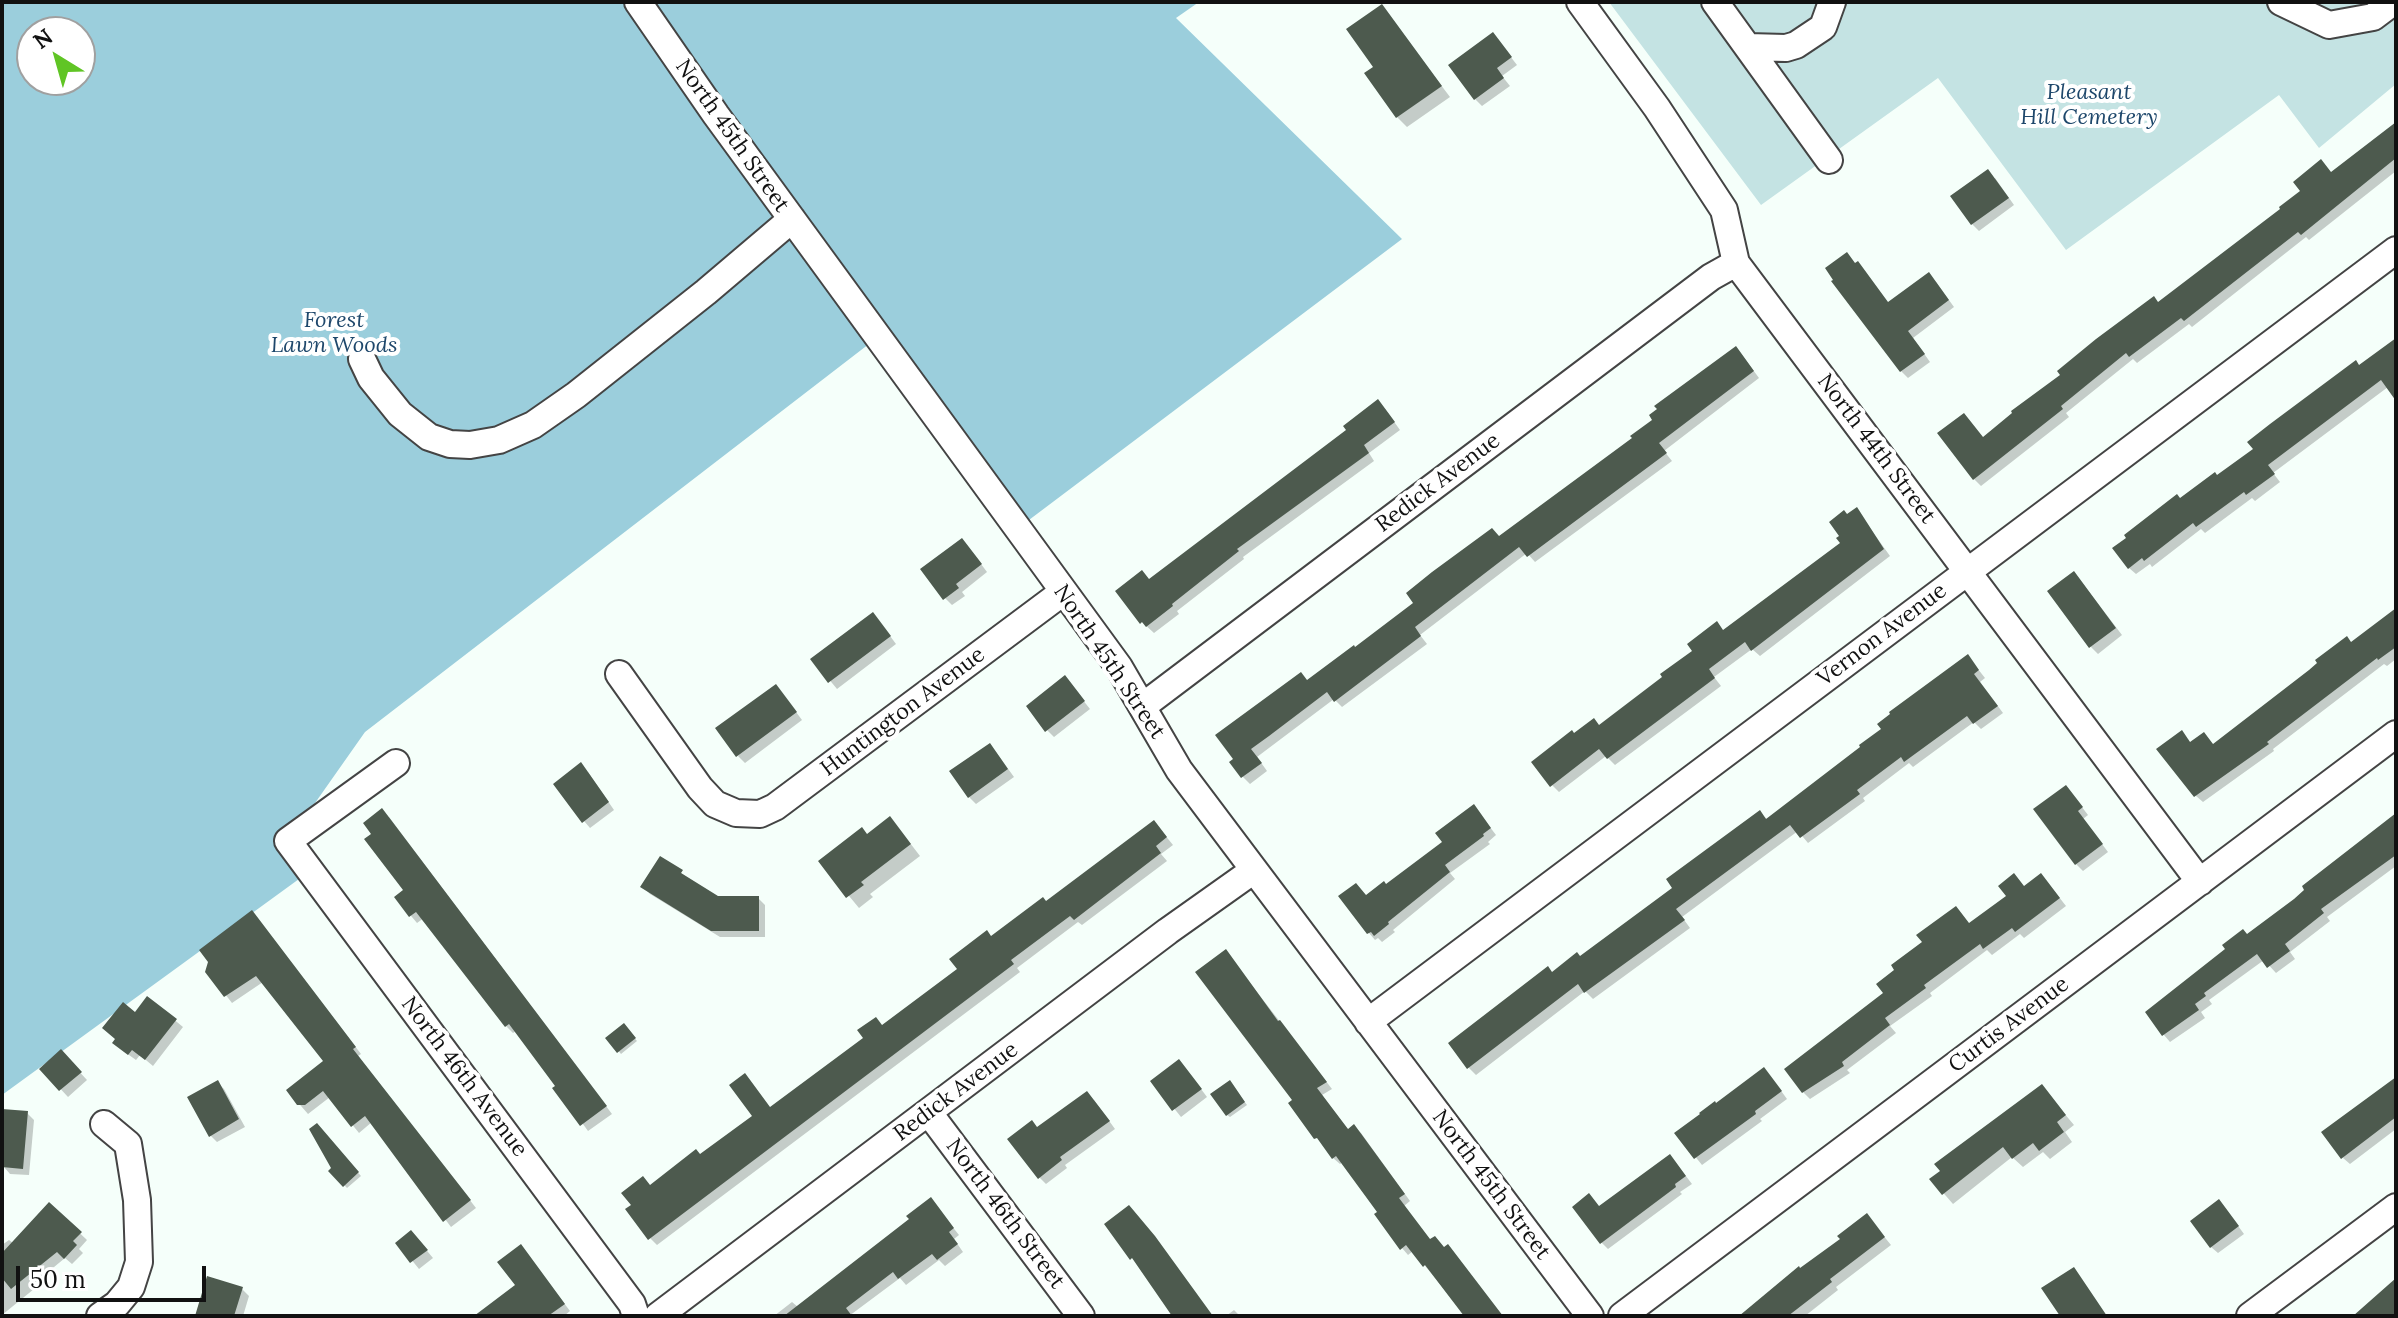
<!DOCTYPE html>
<style>
body{margin:0}
#map{position:relative;width:2398px;height:1318px;overflow:hidden;background:#f5fffa;font-family:Lora,serif}
canvas{display:block}
.frame{position:absolute;inset:0;border:4px solid #111;pointer-events:none}
.north{position:absolute;left:16px;top:16px;width:80px;height:80px;box-sizing:border-box;background:#fff;border:2px solid #a0a0a0;border-radius:50%;rotate:323deg;font-size:22px;font-weight:700;line-height:32px;text-align:center;color:#111}
.north::after{content:'';display:block;margin:auto;width:28px;height:36px;background:#60c525;clip-path:polygon(50% 0,100% 100%,50% 72%,0 100%)}
.scale{position:absolute;left:16px;top:1266px;width:190px;height:36px;box-sizing:border-box;border:4px solid #111;border-top:0;padding-left:10px;font-size:24px;line-height:28px;white-space:nowrap;color:#111;-webkit-text-stroke:6px #fff;paint-order:stroke}
</style>
<div id="map">
<canvas width="2398" height="1318"></canvas>
<div class="frame"></div>
<div class="north">N</div>
<div class="scale">50 m</div>
</div>
<script>
const ctx = document.querySelector('canvas').getContext('2d');
ctx.lineJoin = 'round';
function fill(path, color) {
  ctx.fillStyle = color;
  ctx.fill(path, 'evenodd');
}
function poly(rows) {
  const path = new Path2D();
  for (const r of rows) {
    path.moveTo(r[0], r[1]);
    for (let i = 2; i < r.length; i += 2) path.lineTo(r[i], r[i + 1]);
  }
  return path;
}
function trace(path, color, width, dash) {
  ctx.strokeStyle = color;
  ctx.lineWidth = width;
  ctx.lineCap = dash ? 'butt' : 'round';
  ctx.setLineDash(dash || []);
  ctx.stroke(path);
}
function label(font, color, halo, rows, align = 'center') {
  ctx.font = font + ' Lora,serif';
  ctx.lineWidth = 8;
  ctx.setLineDash([]);
  ctx.textBaseline = 'middle';
  ctx.strokeStyle = halo;
  ctx.fillStyle = color;
  for (const [text, x, y, turn = 0] of rows) {
    ctx.save();
    ctx.translate(x, y);
    ctx.rotate((+turn || 0) * Math.PI / 180);
    ctx.textAlign = isNaN(turn) ? turn : align;
    if (halo) ctx.strokeText(text, 0, 0);
    ctx.fillText(text, 0, 0);
    ctx.restore();
  }
}
const forest = poly([
 [2,2,1199,2,1176,18,1402,239,1017,529,878,337,365,732,289,840,310,871,2,1095],
 [32,32,80,32,80,80,32,80]
]);
const cemetery = poly([
 [1609,2,2396,2,2396,84,2319,148,2279,95,2066,250,1938,78,1761,205]
]);
const shadow = poly([
 [1382,7,1450,97,1407,127,1397,117,1376,67],
 [1493,34,1517,65,1502,76,1510,86,1482,106,1475,99],
 [2396,125,2396,171,2309,240,2306,237,2192,327,2189,324,2137,363,2133,359,2066,413,2069,417,1981,486,1974,479,1940,433,1983,439],
 [1995,178,2014,205,1979,231,1972,224],
 [1936,282,1954,307,1913,338,1930,362,1908,378,1901,371,1889,304],
 [2396,340,2396,392,2388,387,2273,473,2280,482,2255,501,2252,498,2205,533,2201,529,2152,567,2150,564,2136,574,2129,568,2180,500,2255,450],
 [1742,355,1759,378,1664,451,1672,461,1535,562,1527,553,1420,635,1427,644,1342,707,1334,699,1257,757,1267,771,1250,784,1243,777,1232,763,1308,682,1355,649],
 [1385,409,1400,430,1369,453,1374,461,1243,557,1244,559,1177,611,1179,614,1154,633,1142,622,1118,591,1150,581,1349,430],
 [1857,510,1890,556,1760,656,1752,649,1714,677,1721,686,1615,765,1606,756,1559,792,1552,785,1574,735,1600,727,1843,544,1847,517],
 [969,548,987,572,962,592,965,596,952,605,945,598],
 [2080,580,2122,635,2098,654,2091,647],
 [2396,610,2396,659,2387,666,2384,664,2273,749,2274,751,2203,802,2196,796,2188,739,2191,744,2214,746],
 [879,621,896,644,837,689,813,660],
 [1974,664,1985,678,1980,682,2003,713,1981,729,1974,722,1913,767,1909,763,1863,798,1865,801,1808,843,1798,831,1682,917,1690,928,1593,999,1585,991,1476,1075,1469,1068,1451,1043,1552,974,1580,958,1675,889,1759,812,1768,820],
 [1071,685,1090,709,1054,737,1047,730],
 [782,693,802,720,745,763,738,756],
 [996,752,1014,777,976,804,969,797],
 [588,772,614,810,590,828,584,821],
 [2072,794,2088,815,2083,819,2108,852,2083,871,2076,864],
 [1480,814,1496,835,1488,842,1490,844,1450,873,1455,879,1393,930,1395,932,1382,942,1378,938,1375,940,1369,933,1367,897,1387,887],
 [2396,816,2396,866,2327,917,2330,921,2290,952,2295,959,2276,973,2264,960,2209,1000,2212,1004,2201,1012,2205,1018,2170,1042,2164,1035,2147,1012,2295,900],
 [389,817,612,1114,588,1131,516,1031,513,1033,506,1026,424,918,417,923,396,898,406,891,374,834],
 [1160,829,1173,845,1161,854,1167,861,1082,925,1078,922,1017,968,1020,972,657,1245,650,1238,650,1187,771,1109,883,1027,959,970,992,938],
 [900,830,920,856,870,894,873,897,859,908,820,861,868,836],
 [660,859,718,898,758,898,765,905,765,937,720,937,650,894,643,887],
 [2048,883,2066,906,2024,938,2020,934,1992,955,1987,950,1930,993,1932,996,1890,1026,1896,1033,1847,1070,1850,1073,1810,1099,1803,1092,1970,925,2025,888],
 [258,919,361,1054,358,1056,476,1208,451,1227,372,1122,359,1133,330,1097,308,1114,288,1091,326,1062,263,982,232,1003,207,971],
 [1226,952,1332,1089,1322,1095,1349,1131,1354,1127,1361,1133,1410,1201,1404,1206,1431,1241,1503,1316,1466,1316,1413,1251,1408,1255,1402,1248,1379,1212,1343,1162,1340,1164,1333,1158,1295,1100],
 [148,998,183,1027,153,1066,140,1055,136,1060,122,1050,135,1014],
 [624,1026,637,1041,621,1054,608,1038],
 [61,1052,87,1080,68,1097,42,1069],
 [1186,1069,1207,1097,1181,1117,1153,1082],
 [1771,1077,1787,1099,1760,1119,1762,1121,1702,1165,1677,1134,1716,1106],
 [2396,1079,2396,1129,2350,1164,2343,1158],
 [217,1082,224,1089,245,1127,217,1142,210,1135],
 [1233,1086,1247,1105,1230,1117,1227,1115],
 [2042,1087,2074,1125,2065,1132,2072,1142,2050,1159,2043,1152,2023,1167,2012,1157,1953,1204,1932,1180],
 [1094,1100,1115,1129,1065,1165,1067,1168,1046,1184,1039,1177,1038,1129],
 [2,1111,27,1113,34,1120,29,1175,10,1174,4,1167],
 [316,1126,361,1176,347,1188,331,1171,334,1169],
 [1676,1163,1692,1184,1680,1192,1682,1194,1608,1249,1601,1242,1600,1208],
 [931,1200,959,1235,954,1239,963,1252,945,1266,939,1260,906,1285,900,1278,849,1316,774,1316,792,1302,798,1307,912,1219],
 [49,1204,87,1240,79,1249,83,1253,72,1264,65,1258,31,1286,34,1289,2,1315,2,1245,9,1240,13,1243],
 [2225,1208,2244,1234,2218,1253,2211,1247],
 [1873,1223,1891,1245,1836,1287,1838,1290,1805,1316,1743,1316],
 [418,1240,433,1258,419,1269,398,1243],
 [527,1254,570,1311,564,1316,478,1316,517,1286],
 [242,1289,249,1296,243,1316,197,1316],
 [1234,1310,1240,1316,1226,1316]
]);
const building = poly([
 [1382,4,1442,86,1396,118,1364,73,1373,67,1346,29],
 [1493,32,1512,57,1497,68,1504,78,1474,100,1448,65],
 [2396,122,2396,158,2301,235,2298,232,2184,321,2181,318,2129,357,2126,353,2061,406,2063,409,1973,480,1937,433,1964,413,1983,437,2012,413,2011,411,2060,375,2057,371,2096,339,2154,296,2158,302,2280,209,2279,207,2300,191,2293,182,2321,159,2331,172],
 [1988,169,2009,198,1971,225,1950,196],
 [1847,252,1855,263,1858,261,1888,302,1929,272,1949,300,1908,331,1925,354,1900,372,1831,281,1833,280,1825,268],
 [2396,338,2396,401,2381,380,2268,465,2275,474,2246,495,2244,492,2196,527,2193,523,2144,561,2142,558,2128,569,2112,548,2126,538,2124,535,2177,494,2180,498,2215,472,2217,475,2253,449,2247,442,2270,424,2356,360,2359,365],
 [1736,346,1754,371,1659,443,1667,453,1527,557,1519,547,1415,627,1421,636,1334,702,1327,692,1269,736,1251,749,1262,763,1241,778,1229,762,1233,759,1215,735,1301,672,1307,680,1354,645,1355,647,1413,603,1406,593,1432,572,1492,528,1499,536,1632,438,1630,436,1652,420,1649,415,1657,409,1654,406],
 [1378,399,1395,422,1364,445,1369,453,1237,549,1239,551,1172,604,1173,606,1146,627,1142,622,1140,624,1115,591,1142,570,1149,579,1346,430,1343,426],
 [1857,507,1884,549,1751,651,1745,642,1709,669,1715,678,1607,759,1599,749,1550,787,1531,762,1572,730,1574,733,1594,718,1599,725,1662,677,1660,674,1692,651,1687,644,1717,621,1723,630,1840,543,1836,538,1839,536,1829,522,1844,510,1847,514],
 [962,538,982,564,956,584,959,588,943,600,920,569],
 [2074,571,2116,628,2089,648,2047,591],
 [2396,608,2396,647,2378,660,2377,658,2267,742,2269,744,2194,797,2156,749,2182,730,2190,742,2204,732,2213,744,2309,670,2317,663,2315,660,2347,636,2351,642],
 [873,612,891,636,828,683,810,659],
 [1968,654,1979,670,1974,674,1998,706,1973,724,1967,716,1904,762,1901,757,1857,790,1860,794,1800,838,1790,825,1676,909,1685,920,1584,993,1578,984,1467,1069,1448,1043,1548,966,1552,972,1577,952,1580,956,1672,888,1666,879,1760,810,1766,819,1860,747,1859,745,1881,729,1877,724,1890,714,1889,712],
 [1065,675,1085,701,1045,732,1026,706],
 [776,684,797,712,736,757,715,728],
 [990,743,1008,769,968,798,949,771],
 [581,762,609,802,582,823,553,784],
 [2066,785,2083,807,2078,811,2103,844,2075,865,2033,809],
 [1474,804,1491,828,1483,834,1484,836,1445,865,1450,872,1388,922,1389,924,1374,936,1371,932,1367,934,1338,896,1356,883,1366,895,1384,881,1386,884,1442,842,1435,833],
 [382,808,607,1106,580,1126,552,1088,555,1086,509,1024,505,1027,416,912,409,917,394,897,403,890,364,839,371,834,363,823],
 [2396,813,2396,855,2321,909,2324,913,2285,944,2290,951,2267,968,2257,954,2204,993,2206,996,2195,1004,2199,1010,2162,1036,2145,1012,2225,949,2222,945,2243,929,2247,934,2294,899,2304,890,2302,886],
 [890,816,911,844,861,882,864,885,846,898,818,861,862,827,867,834],
 [1154,820,1167,837,1156,846,1161,853,1074,920,1070,916,1011,960,1014,964,648,1240,625,1209,631,1205,621,1193,643,1176,650,1185,696,1149,700,1154,752,1116,729,1085,745,1073,770,1107,863,1038,857,1030,876,1017,882,1025,957,969,949,959,987,930,991,936,1043,897,1046,901],
 [660,856,683,870,681,873,718,896,759,896,759,931,711,931,640,887],
 [2014,873,2024,886,2041,873,2060,898,2015,932,2012,928,1983,949,1980,944,1924,985,1926,988,1885,1018,1890,1025,1842,1062,1844,1066,1802,1093,1784,1069,1883,993,1876,984,1894,970,1891,965,1922,942,1916,935,1956,906,1969,923,2006,896,1998,886],
 [252,910,356,1047,353,1049,471,1200,443,1222,365,1116,351,1127,323,1091,305,1105,297,1105,286,1090,323,1061,256,976,224,997,205,972,208,962,199,950],
 [1226,949,1278,1021,1280,1020,1327,1082,1317,1088,1348,1129,1354,1124,1405,1194,1399,1198,1430,1239,1435,1236,1444,1247,1448,1244,1503,1316,1464,1316,1425,1265,1423,1267,1406,1245,1400,1250,1374,1214,1377,1212,1336,1156,1332,1159,1317,1138,1314,1139,1288,1103,1292,1100,1195,972],
 [147,996,177,1019,145,1060,132,1050,128,1055,112,1043,115,1039,102,1028,123,1002,135,1012],
 [624,1023,636,1038,617,1053,605,1038],
 [61,1049,82,1072,59,1091,39,1069],
 [1179,1059,1202,1089,1172,1111,1150,1081],
 [1764,1067,1782,1091,1755,1111,1756,1114,1694,1159,1674,1133,1700,1114,1699,1113,1715,1101,1716,1103],
 [2396,1077,2396,1117,2341,1159,2321,1132],
 [218,1080,239,1119,209,1137,187,1097],
 [1230,1080,1245,1102,1226,1116,1210,1094],
 [2042,1084,2066,1115,2057,1122,2064,1132,2039,1151,2033,1143,2012,1159,2003,1147,1942,1195,1929,1179,1940,1171,1934,1164],
 [1087,1091,1110,1121,1060,1157,1062,1160,1038,1179,1007,1139,1032,1120,1037,1127],
 [2,1109,28,1111,23,1169,2,1167],
 [317,1123,359,1172,343,1187,328,1171,331,1168,309,1129],
 [1670,1154,1686,1176,1675,1184,1676,1187,1600,1244,1572,1207,1589,1193,1599,1206],
 [931,1197,954,1228,949,1232,958,1244,937,1260,932,1254,898,1279,893,1272,846,1308,852,1316,784,1316,909,1219,906,1216],
 [2219,1199,2239,1226,2210,1248,2190,1221],
 [49,1202,82,1232,73,1241,77,1245,64,1259,57,1252,11,1289,2,1278,2,1253],
 [1129,1205,1155,1236,1213,1316,1172,1316,1132,1258,1130,1260,1104,1224],
 [1867,1213,1885,1237,1830,1279,1832,1282,1788,1316,1739,1316,1799,1266,1800,1268,1840,1239,1837,1236],
 [411,1230,428,1250,410,1263,395,1243],
 [521,1244,565,1304,548,1316,474,1316,515,1285,497,1262],
 [2074,1267,2107,1316,2060,1316,2041,1288],
 [207,1276,243,1287,234,1316,195,1316],
 [2396,1278,2396,1316,2353,1316]
]);
const minor = poly([
 [638,2,716,115,1119,667,1179,770,1590,1316],
 [1580,2,1657,108,1724,210,1736,263,2200,882],
 [1715,2,1829,160],
 [2281,2,2329,25,2373,17,2393,2],
 [1748,47,1786,48,1796,45,1823,27,1832,2],
 [362,359,371,378,400,414,429,437,450,444,470,445,499,440,533,425,576,395,706,292,792,219],
 [619,674,700,788,715,804,736,813,760,814,775,807,1063,592],
 [1143,706,1711,277,1736,263],
 [396,763,288,841,632,1304,636,1316],
 [1368,1022,2396,250],
 [929,1113,1081,1316],
 [100,1316,117,1304,131,1287,139,1262,137,1200,128,1144,104,1124],
 [658,1316,1168,931,1254,870],
 [1622,1316,2396,734],
 [2250,1316,2396,1207]
]);
const parkNames = [
 ["Pleasant",2089,93],
 ["Hill Cemetery",2089,118],
 ["Forest",334,321],
 ["Lawn Woods",334,346]
];
const streetNames = [
 ["North 45th Street",732,136,55],
 ["North 44th Street",1876,449,53],
 ["Redick Avenue",1438,483,-37],
 ["Vernon Avenue",1882,635,-37],
 ["North 45th Street",1109,662,56],
 ["Huntington Avenue",903,712,-37],
 ["Curtis Avenue",2009,1025,-37],
 ["North 46th Avenue",464,1077,53],
 ["Redick Avenue",956,1092,-37],
 ["North 45th Street",1491,1185,53],
 ["North 46th Street",1005,1214,53]
];
fill(forest, '#9bcedc');
fill(cemetery, '#c4e3e3');
fill(shadow, '#0003');
fill(building, '#4d5a4e');
trace(minor, '#444', 30);
trace(minor, '#fff', 26);
label('italic 22px', '#1e476b', '#fff', parkNames);
label('22px', '#111', '#fff', streetNames);
</script>
